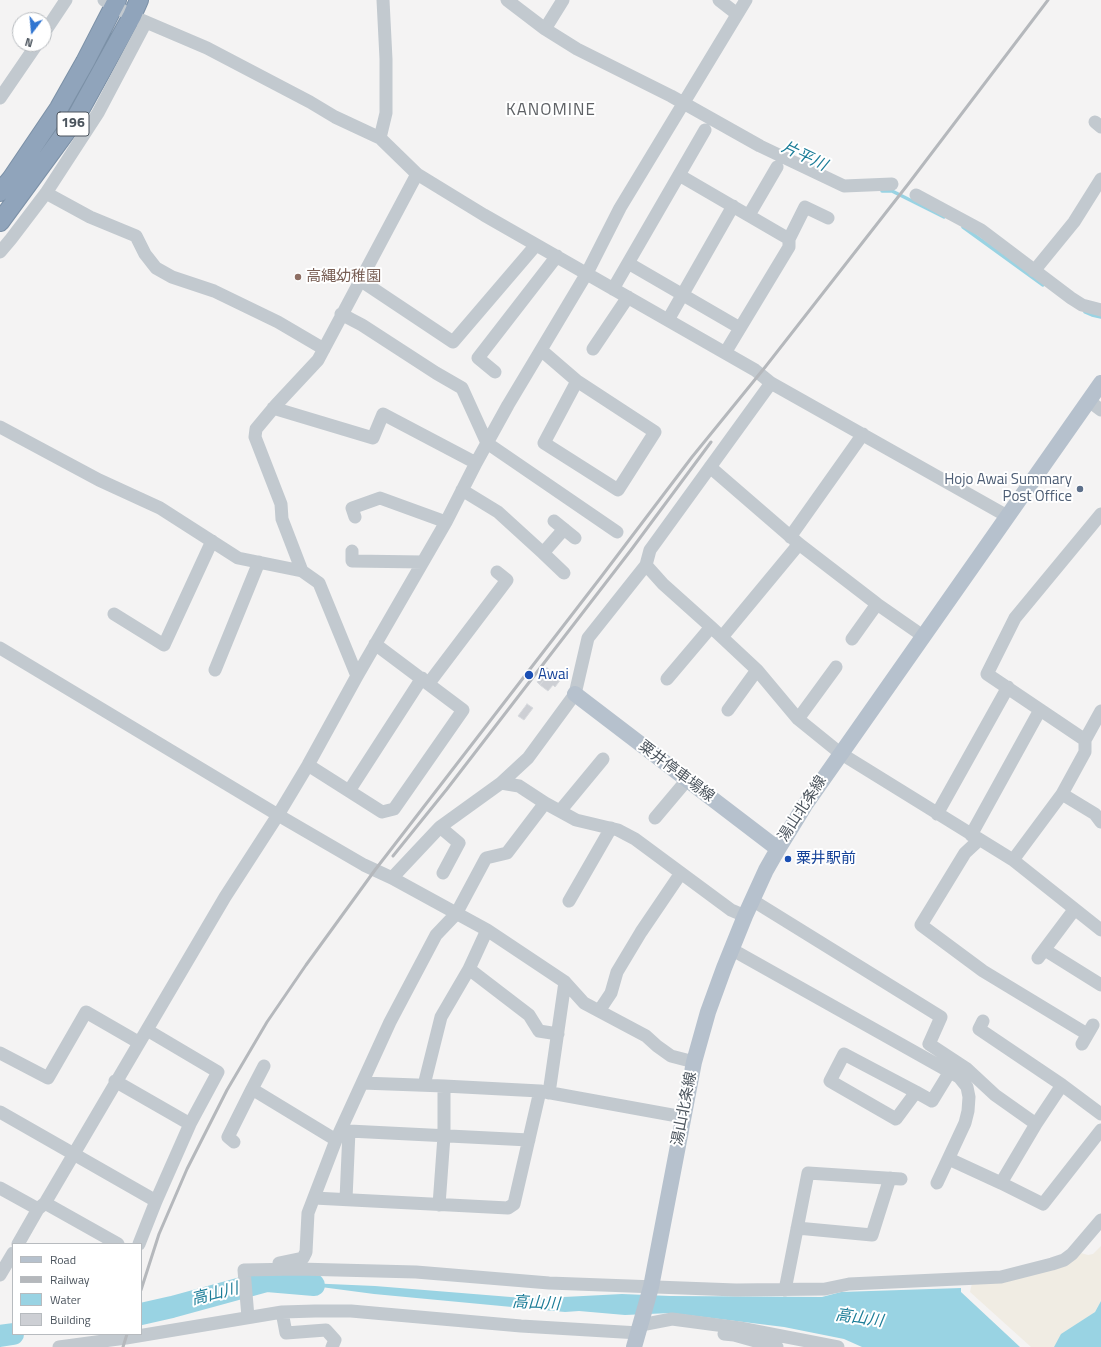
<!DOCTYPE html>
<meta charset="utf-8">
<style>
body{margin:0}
#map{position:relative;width:1101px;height:1347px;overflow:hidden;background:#f4f3f3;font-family:"Titillium Web",sans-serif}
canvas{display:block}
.legend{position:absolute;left:12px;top:1243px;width:130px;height:92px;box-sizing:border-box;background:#fff;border:1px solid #b7bbbf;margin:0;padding:5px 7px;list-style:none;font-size:12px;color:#4c555e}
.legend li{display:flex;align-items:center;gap:8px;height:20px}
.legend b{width:20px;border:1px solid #b7bbbf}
.north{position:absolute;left:12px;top:12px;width:40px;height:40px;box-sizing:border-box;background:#fff;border:1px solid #b7bbbf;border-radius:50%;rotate:196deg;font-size:11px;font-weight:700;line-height:16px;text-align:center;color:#4c555e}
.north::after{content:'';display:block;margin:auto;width:14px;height:18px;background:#3075d1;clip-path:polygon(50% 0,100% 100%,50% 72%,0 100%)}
</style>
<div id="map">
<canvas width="1101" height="1347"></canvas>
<ul class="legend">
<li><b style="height:5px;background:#b6c1cd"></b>Road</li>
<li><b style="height:5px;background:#b5b8bc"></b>Railway</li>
<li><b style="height:11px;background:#99d3e3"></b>Water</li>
<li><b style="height:11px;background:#cdcfd4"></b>Building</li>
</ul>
<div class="north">N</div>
</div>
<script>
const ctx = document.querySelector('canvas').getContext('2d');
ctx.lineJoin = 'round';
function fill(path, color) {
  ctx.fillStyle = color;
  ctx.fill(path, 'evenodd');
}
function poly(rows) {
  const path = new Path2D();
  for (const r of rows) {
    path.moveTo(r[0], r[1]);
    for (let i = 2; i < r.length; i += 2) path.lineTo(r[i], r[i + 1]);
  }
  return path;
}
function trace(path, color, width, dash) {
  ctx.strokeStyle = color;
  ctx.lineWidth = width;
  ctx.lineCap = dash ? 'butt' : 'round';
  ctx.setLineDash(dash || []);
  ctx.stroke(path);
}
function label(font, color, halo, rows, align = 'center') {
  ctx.font = font + ' "Titillium Web","Noto Sans JP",sans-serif';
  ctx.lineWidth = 4;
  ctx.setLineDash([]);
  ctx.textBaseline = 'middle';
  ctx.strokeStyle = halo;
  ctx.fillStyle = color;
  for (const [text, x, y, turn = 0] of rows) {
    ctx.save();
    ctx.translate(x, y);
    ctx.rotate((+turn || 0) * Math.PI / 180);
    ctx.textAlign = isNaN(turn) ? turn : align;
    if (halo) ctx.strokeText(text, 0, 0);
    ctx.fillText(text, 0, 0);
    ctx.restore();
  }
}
const sand = poly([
 [1101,1246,1101,1301,1095,1312,1079,1323,1054,1347,1031,1347,970,1292,972,1283,1081,1253,1088,1255,1093,1254]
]);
const water = poly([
 [283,1282,375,1286,523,1298,564,1297,622,1294,670,1296,822,1297,841,1292,961,1288,961,1292,1020,1347,862,1347,844,1339,784,1327,671,1313,625,1315,579,1311,565,1312,374,1294],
 [1101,1301,1101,1347,1054,1347,1061,1334,1095,1312]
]);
const stream = poly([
 [882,191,892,191,944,217],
 [963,227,1043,285],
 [1085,312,1092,315,1101,317]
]);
const river = poly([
 [141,1314,172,1307,267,1281,314,1285],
 [0,1336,13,1334]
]);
const building = poly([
 [547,668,551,671,540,685,537,682,547,668],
 [551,671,561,679,555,687,553,685,548,691,540,685,551,671],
 [527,704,533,708,524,720,518,716,527,704]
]);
const minor = poly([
 [104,0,132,16,207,48,310,102,335,117,380,138,417,174,484,215,755,370,771,383,1007,516],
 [507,0,545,29,577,49,671,96,760,146,844,186,892,184],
 [719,0,737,14],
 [545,29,563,0],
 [44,33,66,0],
 [0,98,37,44],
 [1095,122,1101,127],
 [380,138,386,113,386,59,383,0],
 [679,175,789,239,789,247,725,353],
 [46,193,90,217,136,236,145,254,156,268,172,277,214,291,278,322,324,349],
 [916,195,981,230,1071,298,1082,305,1101,310],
 [749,215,777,167],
 [789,239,805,207,828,218],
 [0,252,11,239,46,193,98,113,146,22],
 [628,263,740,328],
 [1034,271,1074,222,1101,179],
 [360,280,453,342,536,245],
 [613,289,705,130],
 [341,314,362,325,436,373,462,388,487,443,617,532],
 [668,320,733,206],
 [593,349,628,297],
 [541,350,577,381,655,432,618,490,544,443,577,381],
 [495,372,478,358,557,256],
 [1089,401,1101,410],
 [273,408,373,438,383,414,476,463],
 [0,427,99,480,160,508,238,558,302,571,319,583,357,676],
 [710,467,799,544,877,604,923,636],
 [462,490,498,512,543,553,564,529],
 [355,517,352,508,380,498,446,522],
 [554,521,575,538],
 [790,537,863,434],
 [352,551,352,561,423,562],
 [543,553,564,573],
 [646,565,663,584,711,627,757,670,798,719,840,753,1013,860,1101,930],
 [302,571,282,519,281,504,255,437,256,429,276,405,318,360,417,174],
 [114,614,164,645,212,541],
 [722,637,799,544],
 [852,639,877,604],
 [0,648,278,815,364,865,392,878,487,930,565,982,584,1003,646,1036,657,1046,671,1056,694,1062],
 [215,670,259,562],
 [667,679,711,627],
 [429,683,507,580,497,572],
 [728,710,757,670],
 [798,719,836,667],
 [1085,740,987,674,1015,618,1101,514],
 [308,765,382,812,394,809,463,710,375,644],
 [501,783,519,786,545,803,576,820,618,830,635,839,731,910,745,916],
 [349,791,422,678],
 [1062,794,1095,814,1101,822],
 [560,811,603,759],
 [937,814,1008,687],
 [655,818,687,780],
 [440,827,459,843,443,873],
 [971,835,1040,710],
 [979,840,965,853,921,925,983,971,1087,1034],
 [1013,860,1062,794,1085,752,1085,740,1101,711],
 [392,878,440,827,501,783,528,758,575,694,588,638,646,565,650,550,771,383],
 [752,900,941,1017,929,1044,967,1069,995,1095,1036,1124],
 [569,901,611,828],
 [731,949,959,1077,967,1087,969,1097,968,1111,965,1123,937,1183],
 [1045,950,1101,985],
 [1038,958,1074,910],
 [469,969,529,1015,539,1031,558,1034],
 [599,1011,611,993,617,972,641,932,681,873],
 [983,1021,979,1029,1062,1085],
 [1082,1044,1093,1025],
 [0,1053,48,1078,86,1012,138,1042],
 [115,1081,190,1124],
 [362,1083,444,1086,540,1091,683,1117],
 [424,1085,441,1017,469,969,487,930],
 [252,1089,264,1066],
 [916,1092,896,1119,830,1081,844,1054,916,1092,932,1101,954,1065],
 [549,1093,565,982],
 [0,1112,156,1201],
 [1101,1114,1062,1085,1036,1124,1001,1183,1043,1204,1101,1130],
 [234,1142,228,1137,252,1089,336,1140],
 [949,1159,1001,1183],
 [0,1188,38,1209],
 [314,1198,508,1208,514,1204,540,1091],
 [346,1199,349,1131,529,1140],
 [45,1203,118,1244],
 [439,1205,444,1136,444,1086],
 [797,1228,872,1235,890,1178],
 [18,1244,38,1209,45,1203,225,897,278,815,308,765,357,676,446,522,476,463,508,405,587,273,620,208,746,0],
 [139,1244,156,1201,190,1124,218,1072,147,1030],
 [279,1263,303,1258,306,1252,308,1213,336,1140,390,1022,436,935,456,914,486,858,507,853,545,803],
 [0,1275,13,1253],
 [785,1290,808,1173,901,1179],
 [282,1312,286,1333,326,1330,335,1340,332,1347],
 [248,1317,244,1270,298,1269,416,1272,549,1283,736,1290,825,1289,849,1284,1001,1277,1052,1264,1064,1260,1072,1254,1101,1220],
 [641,1325,672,1319,740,1328,838,1347],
 [724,1334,734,1335,777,1347],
 [59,1347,126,1338,282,1312,315,1311,351,1311,521,1326,639,1333]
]);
const major = poly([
 [575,694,778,849],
 [634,1347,651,1287,694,1062,708,1012,724,968,745,916,766,870,778,849,805,805,1101,383]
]);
const highway = poly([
 [0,192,11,179,59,108,85,62,117,0],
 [0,222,74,121,132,16,139,0]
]);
const rail = poly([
 [393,856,447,789,631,550,711,442],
 [141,1290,159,1234,187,1169,227,1090,267,1022,306,965,375,870,601,577,692,457,766,366,909,183,1048,0],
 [123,1347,127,1334]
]);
const markers = [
 [298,277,4,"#8d6e63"],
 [1080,489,4,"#5c6f8a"],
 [529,675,5,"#1a4fb4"],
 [788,859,4,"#1a4fb4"]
];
const shields = [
 [73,124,32]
];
const shieldNames = [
 ["196",73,124]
];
const educationNames = [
 ["高縄幼稚園",306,277]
];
const serviceNames = [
 ["Hojo Awai Summary",1072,480],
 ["Post Office",1072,497]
];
const transitNames = [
 ["Awai",538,675],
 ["粟井駅前",796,859]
];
const streetNames = [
 ["粟井停車場線",676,772,37],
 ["湯山北条線",803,809,-57],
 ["湯山北条線",685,1109,-79]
];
const waterNames = [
 ["片平川",804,157,25],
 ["高山川",215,1295,-14],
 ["高山川",536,1304,3],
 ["高山川",859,1319,8]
];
const quarterNames = [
 ["KANOMINE",551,111]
];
fill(sand, '#f0ece3');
fill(water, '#99d3e3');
trace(stream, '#99d3e3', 3.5);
trace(river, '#99d3e3', 22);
fill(building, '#cdcfd4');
trace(building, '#d7d9dd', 1);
trace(highway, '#7b90a6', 20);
trace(minor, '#c2c9cf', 13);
trace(major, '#b6c1cd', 16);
trace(highway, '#90a4bb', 18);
trace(rail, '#b5b8bc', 3);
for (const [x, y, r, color] of markers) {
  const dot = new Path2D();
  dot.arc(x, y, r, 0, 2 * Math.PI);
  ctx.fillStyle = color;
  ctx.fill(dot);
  trace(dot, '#fff', 1.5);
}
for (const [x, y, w] of shields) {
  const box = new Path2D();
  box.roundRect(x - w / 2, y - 12, w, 24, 3);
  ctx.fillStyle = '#fff';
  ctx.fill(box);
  trace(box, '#4c555e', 1);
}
label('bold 14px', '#4c555e', null, shieldNames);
label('15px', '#785e54', '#fff', educationNames, 'left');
label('15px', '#4e5e75', '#fff', serviceNames, 'right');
label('15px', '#164399', '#fff', transitNames, 'left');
label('15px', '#4c555e', '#fff', streetNames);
label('italic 16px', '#1c7d98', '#fff', waterNames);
ctx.letterSpacing = '1px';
label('17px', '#5f6266', '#fff', quarterNames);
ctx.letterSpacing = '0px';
</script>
